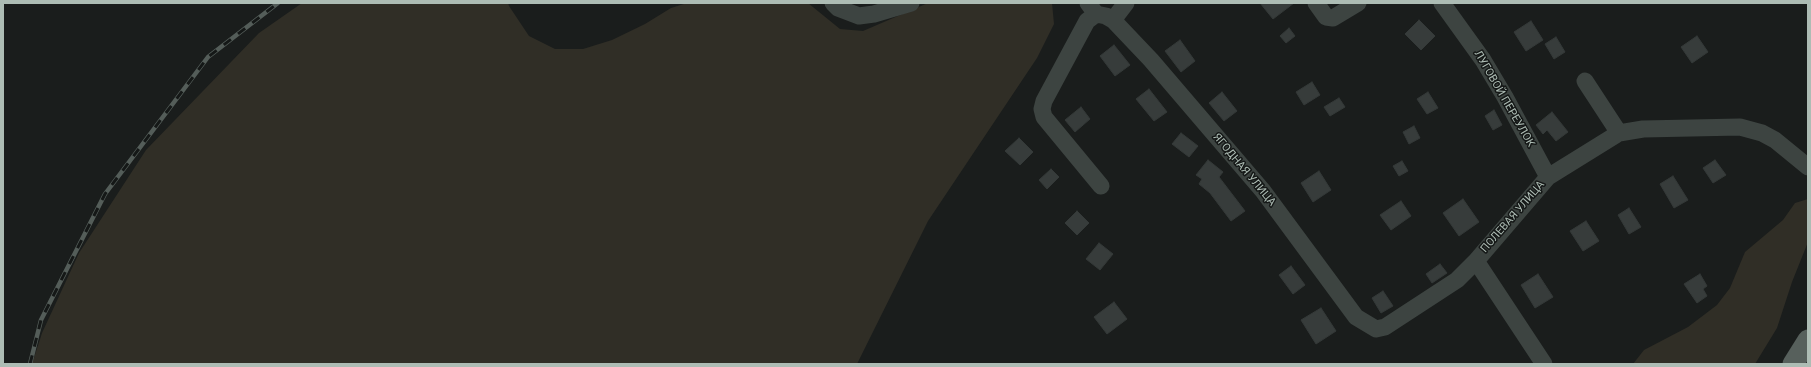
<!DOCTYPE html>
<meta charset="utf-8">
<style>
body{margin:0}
#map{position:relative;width:1811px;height:367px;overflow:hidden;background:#1a1d1c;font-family:Roboto,sans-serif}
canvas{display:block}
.frame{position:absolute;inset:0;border:4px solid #adbcb4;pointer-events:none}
</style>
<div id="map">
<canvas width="1811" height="367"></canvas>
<div class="frame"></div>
</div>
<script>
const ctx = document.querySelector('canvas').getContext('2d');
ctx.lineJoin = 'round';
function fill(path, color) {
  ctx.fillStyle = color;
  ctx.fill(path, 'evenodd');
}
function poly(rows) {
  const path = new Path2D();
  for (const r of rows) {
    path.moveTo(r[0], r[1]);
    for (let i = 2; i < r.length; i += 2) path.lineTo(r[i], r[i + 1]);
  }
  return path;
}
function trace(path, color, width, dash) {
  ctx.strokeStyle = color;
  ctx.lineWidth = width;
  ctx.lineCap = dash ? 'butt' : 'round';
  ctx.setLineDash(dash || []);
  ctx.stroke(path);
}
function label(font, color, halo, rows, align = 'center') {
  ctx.font = font + ' Roboto,sans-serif';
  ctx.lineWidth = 3;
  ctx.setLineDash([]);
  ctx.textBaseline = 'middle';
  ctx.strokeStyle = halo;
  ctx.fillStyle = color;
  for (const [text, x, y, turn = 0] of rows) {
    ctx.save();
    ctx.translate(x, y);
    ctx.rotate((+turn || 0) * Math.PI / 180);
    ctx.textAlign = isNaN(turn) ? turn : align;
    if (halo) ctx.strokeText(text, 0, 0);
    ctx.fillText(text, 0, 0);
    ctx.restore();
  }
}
const green = poly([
 [302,3,508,3,509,6,529,36,555,49,583,49,612,40,645,24,671,8,687,3,808,3,840,29,863,31,928,3,1052,3,1054,24,1037,58,928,221,857,364,32,364,42,333,79,253,146,150,259,33],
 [1808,199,1808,242,1792,282,1777,328,1755,364,1633,364,1644,350,1688,327,1717,305,1730,288,1745,252,1783,220,1795,203]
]);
const building = poly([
 [1260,3,1294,3,1273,19,1260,3],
 [1419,20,1435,36,1421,50,1405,34,1419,20],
 [1531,21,1543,40,1526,51,1514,32,1531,21],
 [1289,28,1295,36,1286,43,1280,36,1289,28],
 [1697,36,1708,52,1692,63,1681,47,1697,36],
 [1556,37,1565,52,1554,59,1545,44,1556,37],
 [1180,40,1195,61,1181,72,1165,51,1180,40],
 [1114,45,1130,65,1115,76,1100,56,1114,45],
 [1312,82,1320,95,1304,105,1296,92,1312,82],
 [1149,89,1167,112,1154,121,1136,99,1149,89],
 [1222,92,1237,111,1224,121,1209,103,1222,92],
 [1428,92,1438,108,1427,114,1417,99,1428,92],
 [1339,98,1345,107,1330,116,1324,107,1339,98],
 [1081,107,1090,119,1075,132,1065,120,1081,107],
 [1494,110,1502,125,1493,130,1485,116,1494,110],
 [1552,112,1568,132,1556,141,1547,130,1543,134,1536,125,1552,112],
 [1414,126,1420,138,1409,144,1403,132,1414,126],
 [1181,133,1198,146,1189,157,1172,144,1181,133],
 [1019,138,1033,152,1020,165,1005,151,1019,138],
 [1208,160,1223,172,1219,177,1245,211,1231,221,1210,193,1199,184,1202,179,1196,175,1208,160],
 [1715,160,1726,175,1713,183,1703,168,1715,160],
 [1402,161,1408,171,1399,176,1393,166,1402,161],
 [1051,169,1059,177,1047,189,1039,180,1051,169],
 [1319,171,1331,190,1313,202,1301,183,1319,171],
 [1673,176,1688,200,1674,208,1660,184,1673,176],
 [1463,199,1479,222,1459,236,1443,213,1463,199],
 [1401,201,1411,216,1391,230,1380,215,1401,201],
 [1629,208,1641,227,1629,234,1618,215,1629,208],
 [1077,211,1089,223,1077,235,1065,223,1077,211],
 [1586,221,1599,241,1583,251,1570,231,1586,221],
 [1099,243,1113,254,1100,270,1086,259,1099,243],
 [1440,264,1447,273,1432,283,1426,274,1440,264],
 [1291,266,1305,285,1293,294,1279,275,1291,266],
 [1538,274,1553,297,1535,308,1521,285,1538,274],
 [1700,274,1707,286,1703,289,1707,296,1697,303,1684,284,1700,274],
 [1383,291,1393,306,1381,313,1372,298,1383,291],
 [1114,302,1127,319,1107,334,1094,317,1114,302],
 [1321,308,1336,331,1316,344,1301,320,1321,308]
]);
const minor = poly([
 [833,3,838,8,859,16,874,14,911,3],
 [1088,3,1096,14],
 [1316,3,1326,17,1333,18,1358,3],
 [1442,3,1483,60,1505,97,1548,177],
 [1096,14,1106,16,1113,20,1151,60,1263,191,1356,317,1376,329,1385,327,1457,280,1476,261,1548,177,1619,133,1643,129,1740,127,1762,133,1775,140,1808,167],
 [1096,14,1087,21,1044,101,1042,109,1044,117,1101,186],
 [1113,20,1126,3],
 [1585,81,1619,133],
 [1476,261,1544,364]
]);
const major = poly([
 [1793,364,1808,340]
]);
const rail = poly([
 [30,364,41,320,105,194,208,57,278,3]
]);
const streetNames = [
 ["ЛУГОВОЙ ПЕРЕУЛОК",1504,99,60],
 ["ЯГОДНАЯ УЛИЦА",1244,170,50],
 ["ПОЛЕВАЯ УЛИЦА",1513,217,-49]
];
fill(green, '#302e26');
fill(building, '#373c3b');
trace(building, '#343938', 1);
trace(minor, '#3d4441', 17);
trace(major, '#57605c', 21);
trace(rail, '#545d59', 4.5);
trace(rail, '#151817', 3, [9]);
label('11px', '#adbcb4', '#151817', streetNames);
</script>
